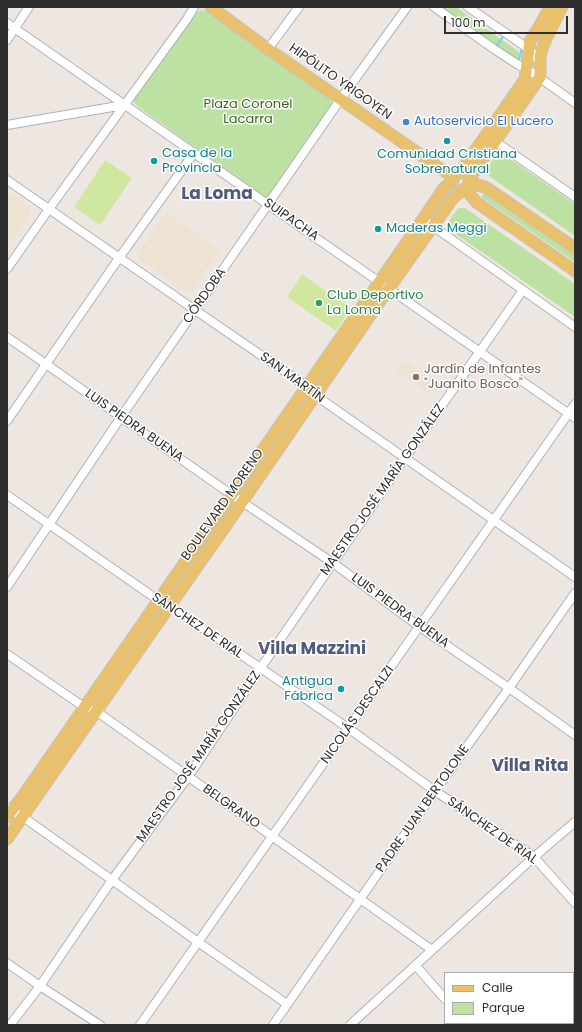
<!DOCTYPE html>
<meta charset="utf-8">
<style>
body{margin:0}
#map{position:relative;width:582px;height:1032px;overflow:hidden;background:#eee7e1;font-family:Poppins,sans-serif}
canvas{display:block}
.frame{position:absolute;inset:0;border:8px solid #2e2e2e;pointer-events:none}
.legend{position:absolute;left:444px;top:972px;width:130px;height:52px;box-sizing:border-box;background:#fff;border:1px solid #ababab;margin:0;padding:5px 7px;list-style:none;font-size:12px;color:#2e2e2e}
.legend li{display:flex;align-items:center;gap:8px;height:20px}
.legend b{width:20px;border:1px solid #ababab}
.scale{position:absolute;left:444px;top:16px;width:124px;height:18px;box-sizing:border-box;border:2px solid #2e2e2e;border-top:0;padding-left:5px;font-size:12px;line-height:14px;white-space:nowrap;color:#2e2e2e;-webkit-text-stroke:3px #fff;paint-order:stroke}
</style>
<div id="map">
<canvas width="582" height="1032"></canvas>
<div class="frame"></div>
<ul class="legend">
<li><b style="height:5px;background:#e9c06b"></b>Calle</li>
<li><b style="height:11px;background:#bde1a2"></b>Parque</li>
</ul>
<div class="scale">100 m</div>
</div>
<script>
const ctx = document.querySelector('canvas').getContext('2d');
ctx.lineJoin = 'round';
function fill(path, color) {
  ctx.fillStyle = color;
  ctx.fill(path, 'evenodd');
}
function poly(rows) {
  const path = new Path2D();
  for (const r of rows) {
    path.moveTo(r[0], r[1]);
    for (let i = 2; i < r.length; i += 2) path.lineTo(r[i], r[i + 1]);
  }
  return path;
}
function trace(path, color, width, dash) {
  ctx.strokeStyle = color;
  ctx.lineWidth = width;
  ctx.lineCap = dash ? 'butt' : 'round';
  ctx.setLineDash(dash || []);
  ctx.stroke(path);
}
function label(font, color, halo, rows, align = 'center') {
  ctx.font = font + ' Poppins,sans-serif';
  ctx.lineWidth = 3;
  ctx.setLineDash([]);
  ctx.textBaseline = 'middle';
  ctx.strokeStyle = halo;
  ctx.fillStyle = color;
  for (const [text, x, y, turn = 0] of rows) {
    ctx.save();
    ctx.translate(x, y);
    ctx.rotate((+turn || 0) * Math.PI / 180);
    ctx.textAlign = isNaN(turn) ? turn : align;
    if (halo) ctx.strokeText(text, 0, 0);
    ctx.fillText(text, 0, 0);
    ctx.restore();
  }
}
const education = poly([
 [7,191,30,207,30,215,7,247],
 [166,213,220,250,192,291,186,291,139,259,138,253],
 [403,360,441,385,434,396,396,371]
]);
const green = poly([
 [441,7,456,7,519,52,520,54,519,57,516,58,513,58],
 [201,10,207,11,329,98,332,103,331,110,272,195,267,198,263,196,137,106,134,102,134,98,196,13],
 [502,155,506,156,575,204,575,236,489,176,488,174,487,169,494,158,497,156],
 [485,193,575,255,575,262,481,197],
 [458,208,465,208,575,284,575,317,450,230,448,227,449,221],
 [304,400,305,403,244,490,241,491],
 [231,507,231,510,171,597,168,598,167,595,227,508],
 [156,610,159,611,159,613,114,679,113,674,100,693,100,699,97,700,96,696]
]);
const pitch = poly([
 [105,160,132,178,100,225,74,207],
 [302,274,351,308,336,331,287,297]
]);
const stream = poly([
 [496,47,504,35],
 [518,62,523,46]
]);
const minor = poly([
 [434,7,494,49,517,64,533,73,575,103],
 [468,7,523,45,533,53,540,63],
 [7,23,575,418],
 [7,40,29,7],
 [268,49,299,7],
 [7,125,124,105],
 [492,139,575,197],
 [7,180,195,310,306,386,315,395,575,577],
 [423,219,575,327],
 [7,269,49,209,187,19,194,7],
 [7,337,46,364,121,417,232,495,333,563,420,627,509,688,575,735],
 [7,421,119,258,194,153],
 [7,495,158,600,170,606,348,728,435,791,534,857,575,903],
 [7,587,121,417,340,100,407,7],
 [7,654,84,707,96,711,432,950],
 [7,808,23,817,112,880,198,942,287,1004],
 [7,963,40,986,100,1025],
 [416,966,445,999],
 [466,1023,468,1025],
 [10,1025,40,986,112,880,188,777,260,669,405,458,523,290],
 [140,1025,575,404],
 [273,1025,435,791,509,688,575,593],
 [350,1025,534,857,575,822]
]);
const major = poly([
 [211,7,268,49,454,178],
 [458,174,463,168,521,85,525,79,530,41,539,27,550,7],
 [469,180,476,169,540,77,540,59,541,52,546,39,562,7],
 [469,182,487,188,575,248],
 [465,188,476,202,575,271],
 [7,817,25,793,423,219,444,188,453,181],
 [7,839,229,521,389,288,453,198,464,189]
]);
const markers = [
 [406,122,4,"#3f7fe0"],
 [447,141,4,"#0f9aa8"],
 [154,161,4,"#0f9aa8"],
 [378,229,4,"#0f9aa8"],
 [319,303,4,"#2e9e5b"],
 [416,377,4,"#8d6e63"],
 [341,689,4,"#0f9aa8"]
];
const streetNames = [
 ["HIPÓLITO YRIGOYEN",340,82,35],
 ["SUIPACHA",291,220,35],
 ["CÓRDOBA",205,296,-55],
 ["SAN MARTÍN",292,378,36],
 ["LUIS PIEDRA BUENA",134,426,35],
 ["MAESTRO JOSÉ MARÍA GONZÁLEZ",383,490,-55],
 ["BOULEVARD MORENO",223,505,-55],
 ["LUIS PIEDRA BUENA",400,611,36],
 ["SÁNCHEZ DE RIAL",197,626,34],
 ["NICOLÁS DESCALZI",358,715,-55],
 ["MAESTRO JOSÉ MARÍA GONZÁLEZ",199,757,-55],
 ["BELGRANO",231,807,35],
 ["PADRE JUAN BERTOLONE",423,809,-55],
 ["SÁNCHEZ DE RIAL",492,831,35]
];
const parkNames = [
 ["Plaza Coronel",248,105],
 ["Lacarra",248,120]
];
const shopNames = [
 ["Autoservicio El Lucero",414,122]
];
const cultureNames = [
 ["Casa de la",162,154],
 ["Provincia",162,169],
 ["Comunidad Cristiana",447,155,"center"],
 ["Sobrenatural",447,170,"center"],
 ["Maderas Meggi",386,229],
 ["Antigua",333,682,"right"],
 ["Fábrica",333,697,"right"]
];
const leisureNames = [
 ["Club Deportivo",327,296],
 ["La Loma",327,311]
];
const educationNames = [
 ["Jardín de Infantes",424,370],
 ["\"Juanito Bosco\"",424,385]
];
const districtNames = [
 ["La Loma",217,195],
 ["Villa Mazzini",312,650],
 ["Villa Rita",530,767]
];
fill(education, '#eee2d2');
fill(green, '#bde1a2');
fill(pitch, '#cfe79f');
trace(stream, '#7cd6e8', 2.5);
trace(minor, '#aeb1b9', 10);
trace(major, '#c4c4c4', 13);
trace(minor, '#fff', 8);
trace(major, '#e9c06b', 11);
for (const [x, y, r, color] of markers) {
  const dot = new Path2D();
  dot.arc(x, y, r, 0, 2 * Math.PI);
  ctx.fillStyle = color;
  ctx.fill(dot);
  trace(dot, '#fff', 1.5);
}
label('13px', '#2e2e2e', '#fff', streetNames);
label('13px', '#366820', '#fff', parkNames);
label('13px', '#366cbe', '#fff', shopNames, 'left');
label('13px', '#0d838f', '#fff', cultureNames, 'left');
label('13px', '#27864d', '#fff', leisureNames, 'left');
label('13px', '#785e54', '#fff', educationNames, 'left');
label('bold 17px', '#505c7d', '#fff', districtNames);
</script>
